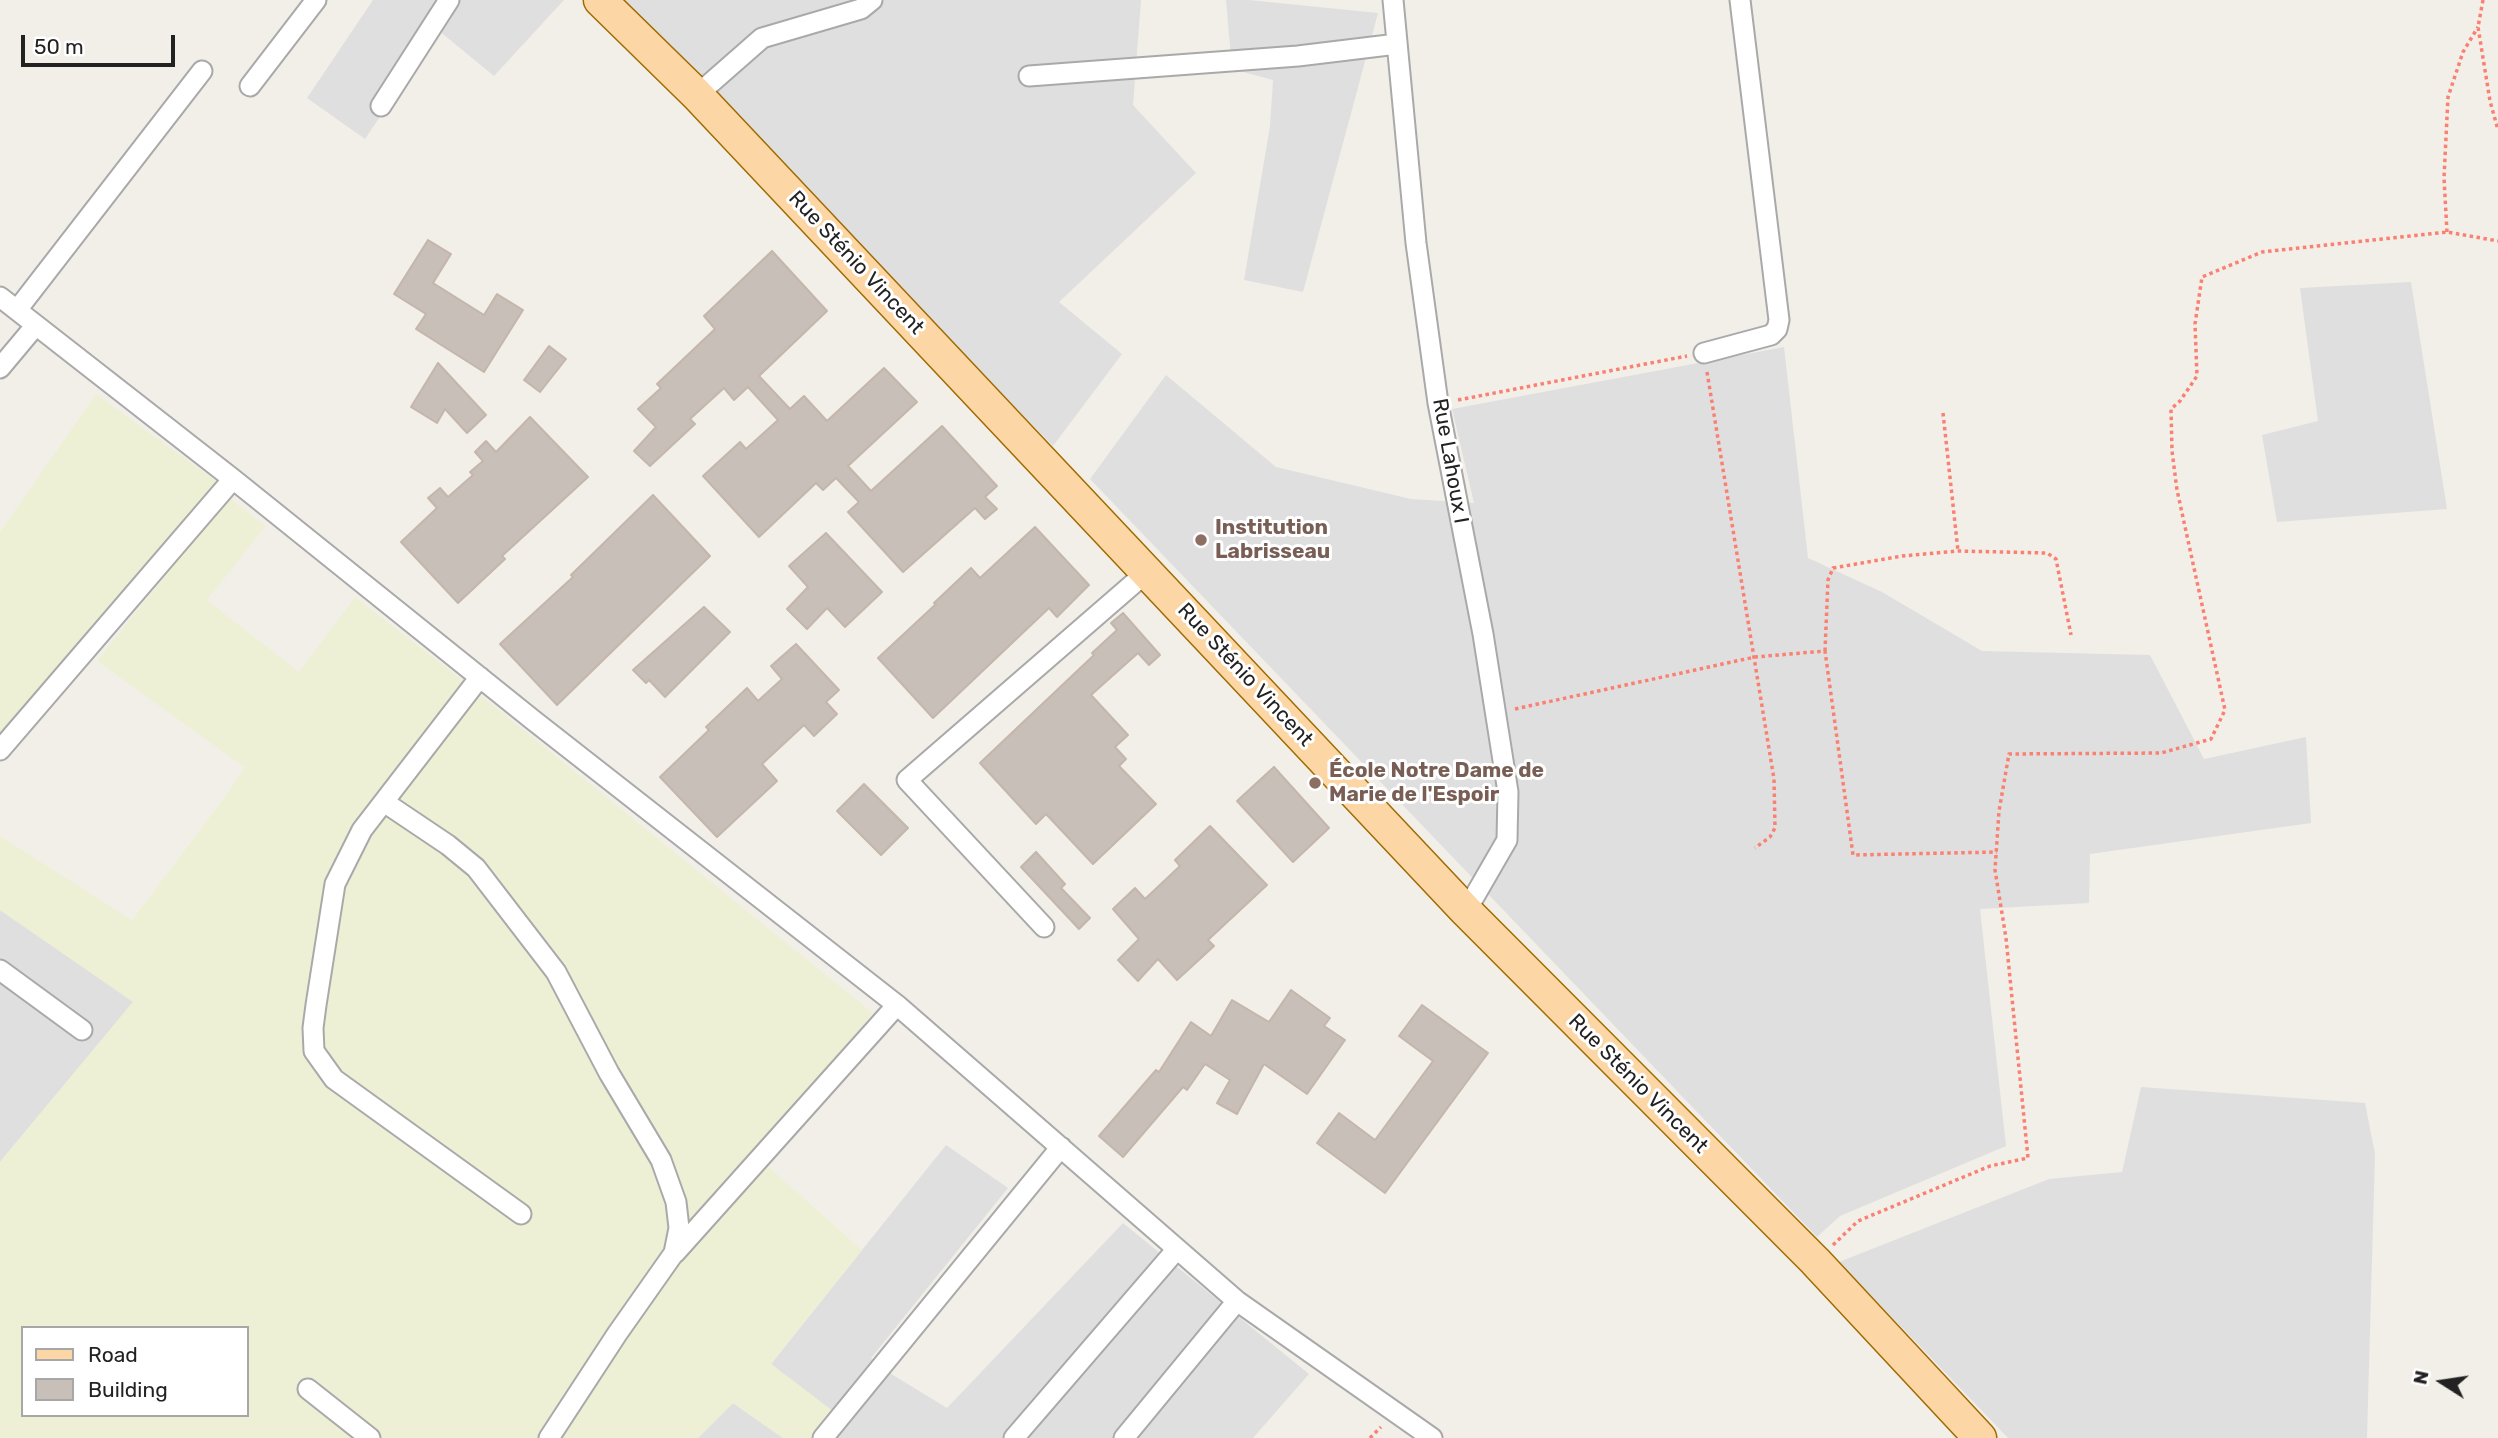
<!DOCTYPE html>
<meta charset="utf-8">
<style>
body{margin:0}
#map{position:relative;width:2498px;height:1438px;overflow:hidden;background:#f2efe9;font-family:Rubik,sans-serif}
canvas{display:block}
.legend{position:absolute;left:21px;top:1326px;width:228px;height:91px;box-sizing:border-box;background:#fff;border:2px solid #a7a7a7;margin:0;padding:9px 12px;list-style:none;font-size:21px;color:#222}
.legend li{display:flex;align-items:center;gap:14px;height:35px}
.legend b{width:35px;border:2px solid #a7a7a7}
.north{position:absolute;left:2407px;top:1347px;width:70px;height:70px;-webkit-text-stroke:5px #fff;paint-order:stroke;rotate:282deg;font-size:19px;font-weight:700;line-height:28px;text-align:center;color:#222}
.north::after{content:'';display:block;margin:auto;width:24px;height:32px;background:#222;clip-path:polygon(50% 0,100% 100%,50% 72%,0 100%)}
.scale{position:absolute;left:21px;top:35px;width:154px;height:32px;box-sizing:border-box;border:4px solid #222;border-top:0;padding-left:9px;font-size:21px;line-height:24px;white-space:nowrap;color:#222;-webkit-text-stroke:5px #fff;paint-order:stroke}
</style>
<div id="map">
<canvas width="2498" height="1438"></canvas>
<ul class="legend">
<li><b style="height:9px;background:#fcd6a4"></b>Road</li>
<li><b style="height:19px;background:#c7bfb8"></b>Building</li>
</ul>
<div class="north">N</div>
<div class="scale">50 m</div>
</div>
<script>
const ctx = document.querySelector('canvas').getContext('2d');
ctx.lineJoin = 'round';
function fill(path, color) {
  ctx.fillStyle = color;
  ctx.fill(path, 'evenodd');
}
function poly(rows) {
  const path = new Path2D();
  for (const r of rows) {
    path.moveTo(r[0], r[1]);
    for (let i = 2; i < r.length; i += 2) path.lineTo(r[i], r[i + 1]);
  }
  return path;
}
function trace(path, color, width, dash) {
  ctx.strokeStyle = color;
  ctx.lineWidth = width;
  ctx.lineCap = dash ? 'butt' : 'round';
  ctx.setLineDash(dash || []);
  ctx.stroke(path);
}
function label(font, color, halo, rows, align = 'center') {
  ctx.font = font + ' Rubik,sans-serif';
  ctx.lineWidth = 6;
  ctx.setLineDash([]);
  ctx.textBaseline = 'middle';
  ctx.strokeStyle = halo;
  ctx.fillStyle = color;
  for (const [text, x, y, turn = 0] of rows) {
    ctx.save();
    ctx.translate(x, y);
    ctx.rotate((+turn || 0) * Math.PI / 180);
    ctx.textAlign = isNaN(turn) ? turn : align;
    if (halo) ctx.strokeText(text, 0, 0);
    ctx.fillText(text, 0, 0);
    ctx.restore();
  }
}
const residential = poly([
 [373,0,564,0,494,76,438,30,365,139,307,98],
 [620,0,1141,0,1133,105,1196,173,1059,302,1122,354,1053,446],
 [1226,0,1249,0,1378,13,1303,292,1244,280,1270,126,1273,80,1232,69],
 [2411,282,2447,509,2277,522,2262,435,2318,421,2300,288],
 [1784,347,1808,558,1882,592,1982,651,2150,655,2204,759,2306,737,2311,823,2090,854,2089,903,1980,909,2006,1146,1840,1216,1817,1237,1090,479,1166,375,1276,467,1411,499,1474,503,1452,409],
 [0,910,134,1001,0,1162],
 [2141,1087,2365,1103,2375,1154,2367,1438,2008,1438,1839,1262,2049,1179,2122,1172],
 [946,1145,1008,1188,871,1358,888,1372,947,1408,1123,1223,1309,1374,1253,1438,831,1438,771,1364],
 [733,1403,783,1438,698,1438]
]);
const farmland = poly([
 [96,394,216,481,0,736,0,532],
 [228,497,266,526,207,600,299,672,355,597,448,669,873,1013,753,1153,862,1250,771,1364,845,1420,831,1438,783,1438,733,1403,698,1438,0,1438,0,1162,133,1002,0,910,0,836,132,920,230,790,244,767,97,661],
 [23,1328,247,1328,247,1415,23,1415]
]);
const building = poly([
 [428,240,451,254,433,283,484,315,497,294,523,310,484,372,416,329,426,314,394,294,428,240],
 [772,251,827,311,759,376,790,409,804,396,827,421,884,368,917,402,848,466,871,491,942,426,997,486,985,497,997,509,985,519,975,508,903,572,848,512,859,502,836,478,823,490,816,483,759,537,703,476,740,442,746,449,778,420,748,387,734,400,724,388,690,419,695,424,650,466,634,451,656,427,638,409,661,388,657,384,715,329,704,316,772,251],
 [549,346,566,359,540,392,524,380,549,346],
 [438,363,486,415,467,433,445,409,437,423,411,407,438,363],
 [530,417,588,477,502,556,505,559,458,603,401,542,437,508,428,498,440,488,448,497,473,475,470,472,483,461,475,452,486,441,496,452,530,417],
 [653,495,710,556,557,705,500,644,573,577,571,575,653,495],
 [1035,527,1089,585,1057,617,1049,608,933,718,878,658,936,604,934,603,971,568,980,578,1035,527],
 [826,533,882,592,845,627,827,608,807,629,787,609,808,587,789,566,826,533],
 [704,607,730,632,665,697,649,680,646,683,633,670,704,607],
 [1123,613,1160,655,1149,665,1138,653,1091,695,1128,735,1115,747,1126,759,1119,766,1156,804,1093,864,1046,814,1036,824,980,763,1094,655,1092,653,1117,630,1111,623,1123,613],
 [796,644,839,690,826,702,837,714,814,736,804,725,762,764,777,781,717,837,660,777,709,730,706,727,747,688,758,701,782,679,771,666,796,644],
 [1274,767,1329,828,1293,862,1237,801,1274,767],
 [864,784,908,828,881,855,837,811,864,784],
 [1210,826,1267,885,1208,940,1214,946,1177,980,1158,959,1138,981,1118,960,1139,939,1113,909,1135,888,1145,899,1180,866,1175,860,1210,826],
 [1036,852,1065,884,1061,888,1090,918,1079,929,1021,867,1036,852],
 [1291,990,1330,1018,1324,1026,1345,1040,1307,1094,1264,1064,1237,1114,1217,1103,1230,1080,1205,1064,1187,1090,1183,1087,1123,1157,1099,1136,1156,1070,1159,1072,1191,1022,1211,1036,1232,1000,1269,1022,1291,990],
 [1422,1005,1488,1053,1385,1193,1317,1143,1339,1113,1375,1140,1433,1061,1399,1036,1422,1005]
]);
const path = poly([
 [2483,0,2478,27,2490,101,2498,130],
 [2447,232,2444,178,2448,97,2463,52,2478,27],
 [1707,372,1774,779,1775,828,1770,837,1755,848],
 [1458,400,1687,356],
 [1943,413,1958,551],
 [1825,651,1828,580,1833,568,1902,556,1958,551,2047,553,2056,559,2071,635],
 [1515,709,1755,657,1825,651,1853,855,1997,852],
 [1833,1245,1858,1221,1990,1166,2028,1158,2006,938,1995,870,1999,811,2009,754,2161,753,2211,739,2225,710,2177,490,2172,451,2171,409,2180,401,2197,376,2195,324,2202,277,2262,252,2447,232,2498,241],
 [1370,1438,1381,1427]
]);
const minor = poly([
 [1393,0,1416,243,1438,403,1483,634,1508,792,1507,840,1466,911],
 [1029,76,1298,56,1397,44],
 [250,86,316,0],
 [697,95,762,38,861,9,872,0],
 [381,106,449,0],
 [0,297,233,479,533,720,897,1005,1237,1301,1432,1438],
 [17,310,202,71],
 [1704,353,1771,335,1777,329,1779,320,1740,0],
 [0,368,36,325],
 [480,677,362,830,335,884,316,1005,313,1028,314,1051,334,1079,521,1214],
 [0,750,233,479],
 [384,802,448,845,476,868,556,972,609,1073,661,1160,676,1202,679,1228,674,1253,617,1334,549,1438],
 [1044,927,907,780,1148,571],
 [0,970,82,1030],
 [675,1253,897,1005],
 [308,1389,370,1438],
 [823,1438,1061,1147],
 [1014,1438,1177,1249],
 [1124,1438,1237,1301]
]);
const primary = poly([
 [600,0,697,95,1466,911,1815,1261,1980,1438]
]);
const markers = [
 [1201,540,7,"#8d6e63"],
 [1315,783,7,"#8d6e63"]
];
const streetNames = [
 ["Rue Sténio Vincent",856,263,47],
 ["Rue Lahoux I",1450,461,80],
 ["Rue Sténio Vincent",1245,675,47],
 ["Rue Sténio Vincent",1638,1084,45]
];
const educationNames = [
 ["Institution",1215,528],
 ["Labrisseau",1215,552],
 ["École Notre Dame de",1329,771],
 ["Marie de l'Espoir",1329,795]
];
fill(residential, '#e0dfdf');
fill(farmland, '#eef0d5');
fill(building, '#c7bfb8');
trace(building, '#c4b6ab', 2);
trace(minor, '#a9a9a9', 23);
trace(primary, '#a06b00', 35);
trace(path, '#fa8072', 3.5, [3.5, 3.5]);
trace(minor, '#fff', 19);
trace(primary, '#fcd6a4', 32);
for (const [x, y, r, color] of markers) {
  const dot = new Path2D();
  dot.arc(x, y, r, 0, 2 * Math.PI);
  ctx.fillStyle = color;
  ctx.fill(dot);
  trace(dot, '#fff', 2.5);
}
label('21px', '#222', '#fff', streetNames);
label('bold 21px', '#785e54', '#fff', educationNames, 'left');
</script>
